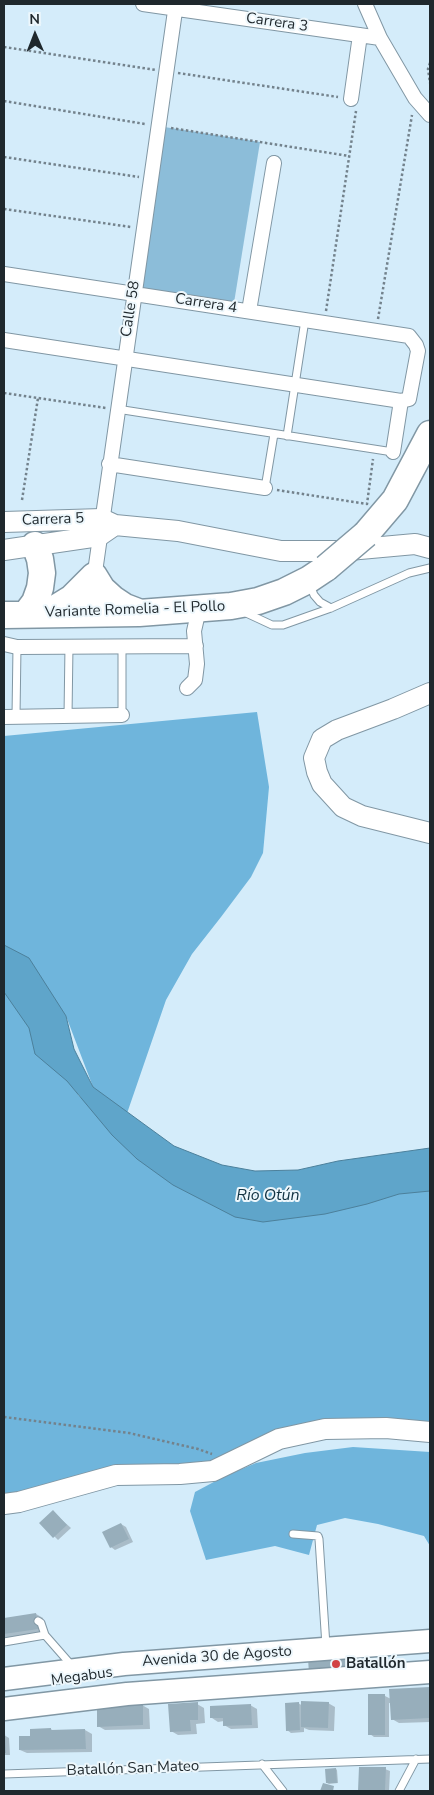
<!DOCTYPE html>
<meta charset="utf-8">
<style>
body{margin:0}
#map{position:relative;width:434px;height:1795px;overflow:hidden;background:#d4ecfa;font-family:"Nunito Sans",sans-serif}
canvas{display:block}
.frame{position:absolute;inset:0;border:5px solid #1f282d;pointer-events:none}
.north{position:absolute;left:10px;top:10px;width:50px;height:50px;-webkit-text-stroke:4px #edf7fc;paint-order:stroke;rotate:359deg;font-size:14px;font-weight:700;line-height:20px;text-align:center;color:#1f282d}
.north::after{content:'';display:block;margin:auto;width:18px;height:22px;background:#1f282d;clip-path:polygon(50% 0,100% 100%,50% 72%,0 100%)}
</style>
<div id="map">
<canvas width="434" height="1795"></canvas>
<div class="frame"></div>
<div class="north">N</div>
</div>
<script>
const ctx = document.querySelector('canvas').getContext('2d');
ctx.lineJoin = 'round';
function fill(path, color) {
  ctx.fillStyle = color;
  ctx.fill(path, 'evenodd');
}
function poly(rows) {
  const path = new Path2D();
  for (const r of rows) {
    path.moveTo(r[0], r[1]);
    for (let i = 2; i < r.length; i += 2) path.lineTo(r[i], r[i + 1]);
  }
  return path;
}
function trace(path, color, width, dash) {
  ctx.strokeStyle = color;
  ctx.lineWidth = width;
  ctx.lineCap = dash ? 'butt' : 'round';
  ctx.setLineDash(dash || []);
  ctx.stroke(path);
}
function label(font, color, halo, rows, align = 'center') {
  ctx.font = font + ' "Nunito Sans",sans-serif';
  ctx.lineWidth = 4;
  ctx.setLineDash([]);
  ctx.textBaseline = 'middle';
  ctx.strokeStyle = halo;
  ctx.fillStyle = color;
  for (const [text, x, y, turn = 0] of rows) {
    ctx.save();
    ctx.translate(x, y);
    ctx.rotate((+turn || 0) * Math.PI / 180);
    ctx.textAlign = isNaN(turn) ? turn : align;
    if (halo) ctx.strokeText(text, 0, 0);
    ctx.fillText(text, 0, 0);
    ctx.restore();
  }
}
const green = poly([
 [158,126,260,142,233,309,134,293]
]);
const forest = poly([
 [257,712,269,787,263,853,251,877,221,917,192,954,166,1000,123,1125,93,1087,66,1016,4,948,4,736],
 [4,983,79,1096,225,1209,430,1173,430,1432,327,1429,235,1461,131,1475,4,1503],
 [353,1447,430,1452,430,1546,424,1536,378,1524,345,1518,317,1525,309,1555,275,1546,206,1560,190,1511,195,1492,225,1476,256,1463,305,1453]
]);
const water = poly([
 [4,945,29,958,66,1016,74,1049,93,1087,174,1146,222,1165,255,1171,298,1170,338,1161,430,1148,430,1191,399,1194,367,1204,325,1214,263,1222,235,1217,173,1185,137,1159,112,1135,67,1081,35,1054,29,1028,4,992,4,945]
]);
const shadow = poly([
 [53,1512,71,1528,58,1540,41,1523],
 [121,1524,126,1527,133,1542,115,1550,111,1547],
 [36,1614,43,1618,45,1632,4,1639,4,1620],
 [362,1655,369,1659,370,1673,317,1678],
 [430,1689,430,1722,399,1723,392,1719,391,1703,389,1703,389,1737,374,1737,370,1734,385,1696,391,1699,391,1690],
 [298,1703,303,1706,328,1703,335,1707,334,1731,309,1730,304,1728,304,1732,291,1733,287,1730],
 [197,1704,204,1708,205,1723,196,1724,197,1734,178,1735,171,1731],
 [142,1705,149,1709,150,1729,105,1730,98,1726],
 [250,1705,257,1709,258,1728,231,1729,224,1725,224,1721,218,1722,212,1718],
 [51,1729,53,1731,85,1730,92,1734,92,1752,27,1753,20,1750,31,1737],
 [4,1735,9,1738,10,1755,4,1755],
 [360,1768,385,1769,390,1771,389,1791,360,1791],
 [336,1769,337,1770,338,1783,329,1784,327,1783]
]);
const building = poly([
 [53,1510,67,1525,53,1538,39,1523],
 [121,1523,129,1539,110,1548,102,1532],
 [36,1613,39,1629,4,1634,4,1618],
 [362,1653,364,1670,309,1674,308,1658],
 [430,1687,430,1718,391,1720,389,1689],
 [368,1694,385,1694,385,1735,368,1735],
 [301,1701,329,1702,328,1728,301,1727],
 [198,1702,198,1720,190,1720,191,1731,170,1732,168,1704],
 [299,1702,300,1730,286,1731,285,1703],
 [143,1704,143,1725,97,1727,97,1705],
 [251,1704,252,1725,223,1726,223,1718,210,1718,210,1706],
 [51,1728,51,1730,85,1729,86,1749,19,1750,19,1736,30,1736,30,1729],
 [4,1733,5,1733,6,1753,4,1753],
 [359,1767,386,1767,385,1791,358,1791],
 [336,1768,337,1783,326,1783,325,1769],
 [323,1783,334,1786,333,1791,320,1791]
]);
const path = poly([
 [4,47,156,70],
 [430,63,428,69,430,83],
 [178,73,338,97],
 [4,101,145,124],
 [171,128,349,156],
 [4,157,139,177],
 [4,209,131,227],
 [326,311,356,111],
 [378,319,412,115],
 [4,393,106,408],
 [277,490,367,504,373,459],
 [22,500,38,398],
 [4,1417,129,1433,198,1449,212,1454]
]);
const lane = poly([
 [117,409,393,452],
 [287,436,305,320],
 [265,488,274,434],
 [310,585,314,595,320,602,331,608],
 [244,612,272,625,283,625,331,608,409,573,430,568],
 [122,715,122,646],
 [16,716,17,647],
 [68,716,69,646],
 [293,1534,318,1536,319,1539,326,1646],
 [38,1621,41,1623,45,1635,73,1667],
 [4,1642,45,1635],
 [262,1764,283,1791],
 [4,1774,430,1759],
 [399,1791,416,1759]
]);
const street = poly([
 [143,4,380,38],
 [365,4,380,38,415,98,430,115],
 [351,99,360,35],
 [4,274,409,336,416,345,418,351,409,399,401,401,4,340],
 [249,311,274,163],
 [393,452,401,401],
 [109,464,265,488],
 [89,614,176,4],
 [4,644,17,647,196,646],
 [187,688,195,680,197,664,194,631,199,609],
 [4,717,122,715]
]);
const secondary = poly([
 [4,522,102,519,115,525,178,531,281,551,338,551,415,544,430,548],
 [4,550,99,536,115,525],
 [430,693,393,709,337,730,322,739,314,758,317,772,322,784,343,807,362,816,430,833],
 [4,1504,19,1502,116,1475,180,1474,213,1471,279,1439,325,1429,386,1428,430,1432]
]);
const primary = poly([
 [4,1679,124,1664,430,1641],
 [4,1709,127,1694,430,1672]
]);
const highway = poly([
 [366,534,395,500,430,434],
 [26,614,35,602,40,588,42,573,40,559,35,545],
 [46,614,72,598,94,576,102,589,113,599,125,607,138,612],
 [4,615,139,613,231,606,258,601,284,592,308,580,326,568]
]);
const highwayBridge = poly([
 [326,568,366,534]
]);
const markers = [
 [336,1664,5,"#d14244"]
];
const streetNames = [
 ["Carrera 3",277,23,8],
 ["Carrera 4",206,304,9],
 ["Calle 58",131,309,-81],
 ["Carrera 5",53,520,-2],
 ["Variante Romelia - El Pollo",135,610,-2],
 ["Avenida 30 de Agosto",217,1657,-4],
 ["Megabus",82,1677,-8],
 ["Batallón San Mateo",133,1769,-2]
];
const poiNames = [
 ["Batallón",346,1664]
];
const waterNames = [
 ["Río Otún",268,1196]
];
fill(green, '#8cbdd9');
fill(forest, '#6fb5dc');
fill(water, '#5fa5ca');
trace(water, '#4c809b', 1);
fill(shadow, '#0003');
fill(building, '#97aebb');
trace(lane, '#8197a4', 9);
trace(street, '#8197a4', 16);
trace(secondary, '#8197a4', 22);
trace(primary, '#8197a4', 25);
trace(highway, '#8197a4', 29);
trace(path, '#73828c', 2.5, [2.5, 2.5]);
trace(lane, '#fff', 7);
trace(street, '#fff', 14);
trace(secondary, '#fff', 20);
trace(primary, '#fff', 22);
trace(highway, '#fff', 26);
trace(highwayBridge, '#8197a4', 29, []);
trace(highwayBridge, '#fff', 26);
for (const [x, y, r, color] of markers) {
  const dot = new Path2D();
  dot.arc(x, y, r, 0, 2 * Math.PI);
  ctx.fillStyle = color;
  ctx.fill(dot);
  trace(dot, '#edf7fc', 2);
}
label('15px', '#1f282d', '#edf7fc', streetNames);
label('bold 15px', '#1f282d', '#edf7fc', poiNames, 'left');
label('italic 16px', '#123343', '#edf7fc', waterNames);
</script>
